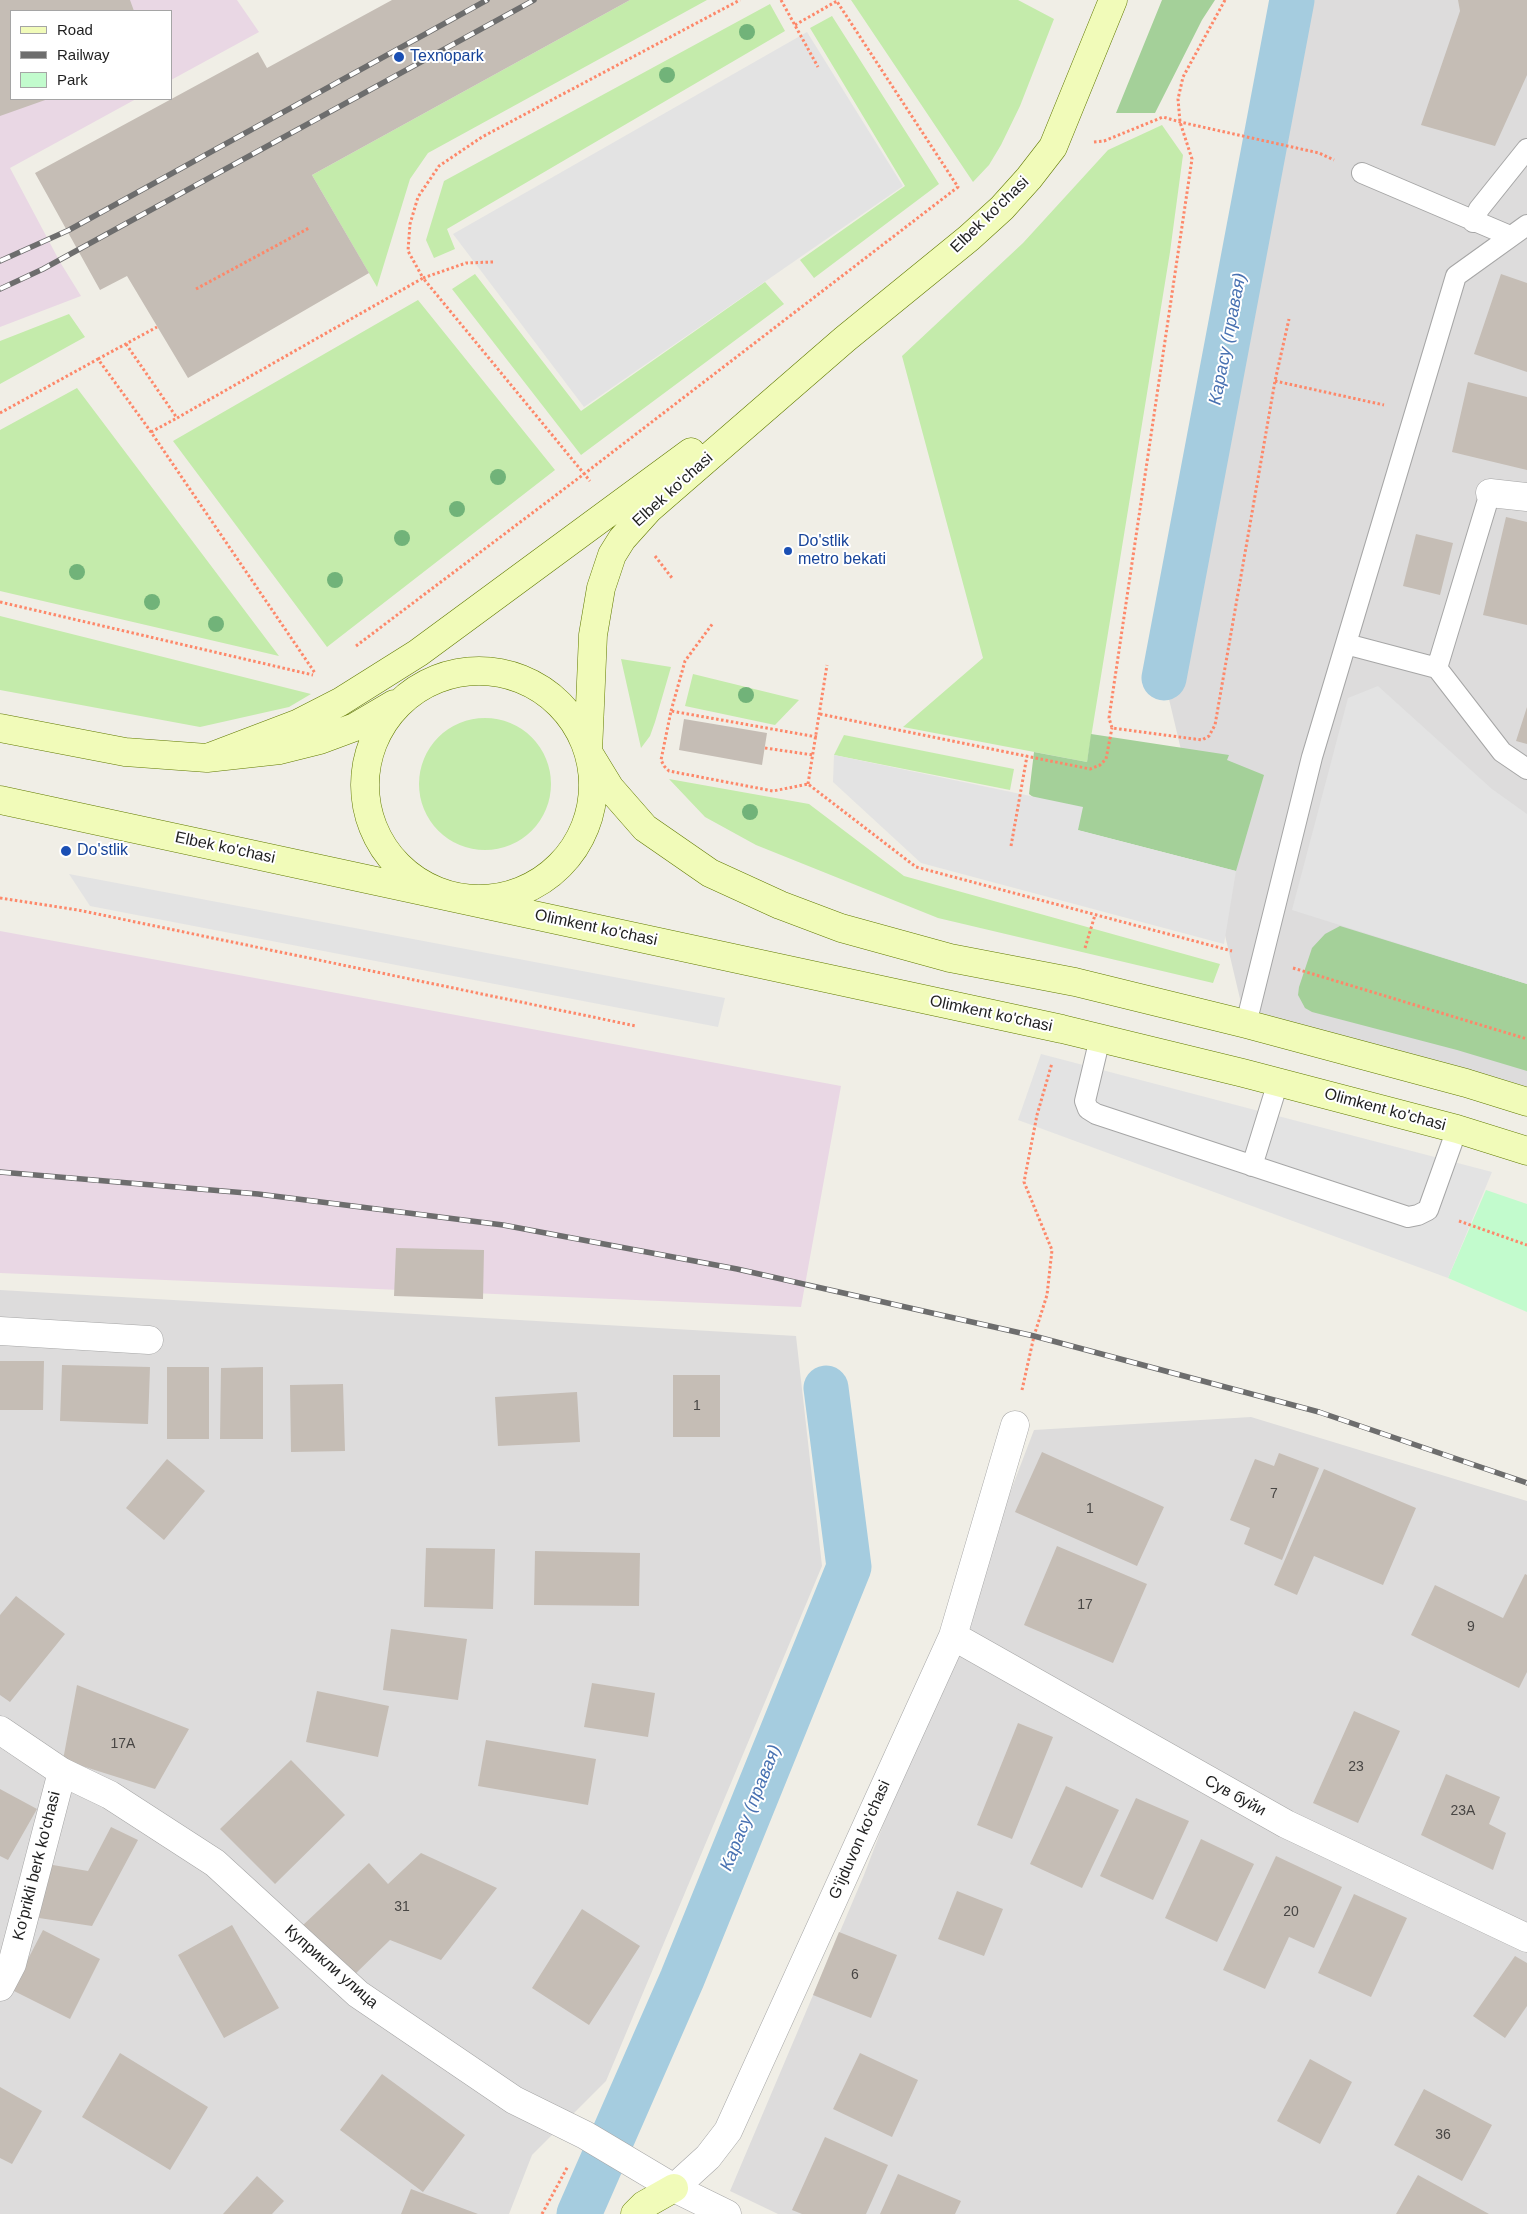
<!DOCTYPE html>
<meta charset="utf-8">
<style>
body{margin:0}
#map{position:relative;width:1527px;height:2214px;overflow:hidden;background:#f0eee6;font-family:Arial,sans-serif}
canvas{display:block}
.legend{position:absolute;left:10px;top:10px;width:162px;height:90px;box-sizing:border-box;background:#fff;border:1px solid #a5a5a5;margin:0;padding:6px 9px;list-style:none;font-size:15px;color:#1f1f1f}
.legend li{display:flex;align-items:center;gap:10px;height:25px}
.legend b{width:25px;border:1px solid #a5a5a5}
</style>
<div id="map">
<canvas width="1527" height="2214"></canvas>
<ul class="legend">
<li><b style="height:6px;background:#f1fbb9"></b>Road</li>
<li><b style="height:6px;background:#6d6d6d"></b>Railway</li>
<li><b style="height:14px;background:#c2fbcd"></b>Park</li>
</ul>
</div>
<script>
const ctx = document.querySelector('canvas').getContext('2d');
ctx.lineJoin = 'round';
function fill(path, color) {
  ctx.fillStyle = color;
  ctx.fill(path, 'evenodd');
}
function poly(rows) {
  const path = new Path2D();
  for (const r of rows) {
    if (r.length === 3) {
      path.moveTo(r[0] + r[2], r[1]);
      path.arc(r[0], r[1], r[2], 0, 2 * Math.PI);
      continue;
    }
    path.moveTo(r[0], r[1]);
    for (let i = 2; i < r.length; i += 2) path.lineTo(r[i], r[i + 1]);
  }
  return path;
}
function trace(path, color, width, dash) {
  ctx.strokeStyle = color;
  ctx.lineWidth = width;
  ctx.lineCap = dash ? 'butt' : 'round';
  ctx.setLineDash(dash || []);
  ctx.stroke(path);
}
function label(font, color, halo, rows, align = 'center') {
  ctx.font = font + ' Arial,sans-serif';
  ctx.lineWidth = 4;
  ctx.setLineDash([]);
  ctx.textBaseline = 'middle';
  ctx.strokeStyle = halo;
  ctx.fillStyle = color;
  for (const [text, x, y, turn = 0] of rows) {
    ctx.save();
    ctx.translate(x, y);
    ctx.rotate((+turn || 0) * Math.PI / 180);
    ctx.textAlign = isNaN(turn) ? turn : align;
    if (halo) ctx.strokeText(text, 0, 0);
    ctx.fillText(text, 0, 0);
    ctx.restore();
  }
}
const residential = poly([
 [1292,0,1527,0,1527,1102,1246,1024,1164,678],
 [0,1290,796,1336,822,1566,606,2081,532,2155,509,2214,0,2214],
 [1251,1417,1527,1501,1527,2214,778,2214,730,2191,864,1875,1034,1430]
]);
const industrial = poly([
 [0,0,237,0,259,32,171,80,171,11,11,11,11,99,136,99,10,168,60,262,81,296,0,327],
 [0,931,841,1086,801,1307,0,1273]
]);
const grass = poly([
 [630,0,707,0,428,153,410,179,377,287,312,175],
 [851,0,1018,0,1054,19,1020,106,1001,145,989,165,973,182],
 [770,4,785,31,447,229,455,249,434,258,426,240,444,181],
 [832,16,939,184,814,278,800,260,905,186,810,28],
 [1162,125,1183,155,1170,252,1087,762,903,727,983,658,902,356,1023,243,1108,150],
 [475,274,581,411,765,282,784,304,581,455,452,289],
 [418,300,555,470,327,647,173,441],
 [69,314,85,337,0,384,0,341],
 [77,388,279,656,0,591,0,430],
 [0,616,311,694,289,707,200,727,0,690],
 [621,659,671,667,655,722,650,736,641,748],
 [693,674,799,700,775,725,685,706],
 [485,784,66],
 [844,735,1014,769,1010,790,834,755],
 [669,779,809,804,904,876,1220,964,1213,983,938,918,756,845,705,817]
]);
const forest = poly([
 [1162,0,1215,0,1202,20,1155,113,1116,113],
 [1091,734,1229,755,1227,760,1264,775,1236,871,1077,830,1029,794,1034,752,1087,762],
 [1340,926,1527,984,1527,1071,1457,1050,1312,1012,1305,1008,1298,995,1299,987,1312,948,1325,934]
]);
const park = poly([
 [1486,1190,1527,1204,1527,1312,1448,1278]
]);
const parking = poly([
 [807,32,903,186,584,407,453,234],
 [1378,686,1492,789,1527,814,1527,984,1292,910,1348,698],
 [834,755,1083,807,1078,830,1236,871,1224,944,921,863,833,782],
 [69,874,725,998,718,1027,90,906],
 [1041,1054,1492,1172,1448,1278,1018,1120]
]);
const canal = poly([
 [1164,678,1292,0],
 [579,2214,682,1979,849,1567,826,1388]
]);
const building = poly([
 [0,0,130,0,134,11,11,11,11,99,48,99,0,116],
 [392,0,630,0,312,175,369,273,188,378,127,276,100,290,35,173,258,52,267,68],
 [1458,0,1527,0,1527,75,1495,146,1421,125,1460,11],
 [1501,274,1527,283,1527,372,1474,354],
 [1468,382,1527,397,1527,470,1452,452],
 [1506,517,1527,522,1527,625,1483,615],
 [1416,534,1453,543,1440,595,1403,586],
 [1527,707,1527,744,1516,741],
 [684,719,767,733,762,765,679,750],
 [396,1248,484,1250,483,1299,394,1296],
 [0,1361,44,1361,43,1410,0,1410],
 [62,1365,150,1367,148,1424,60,1421],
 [167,1367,209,1367,209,1439,167,1439],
 [263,1367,263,1439,220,1439,221,1368],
 [673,1375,720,1375,720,1437,673,1437],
 [343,1384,345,1451,291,1452,290,1385],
 [577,1392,580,1442,498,1446,495,1397],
 [1042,1452,1164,1507,1137,1566,1015,1512],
 [1279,1453,1319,1468,1282,1560,1244,1544,1250,1528,1230,1520,1255,1459,1274,1466],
 [167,1459,205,1491,164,1540,126,1508],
 [1324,1469,1416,1508,1383,1585,1314,1556,1297,1595,1274,1585],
 [1057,1546,1147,1584,1113,1663,1024,1625],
 [426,1548,495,1549,493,1609,424,1607],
 [535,1551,640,1553,639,1606,534,1605],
 [1525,1574,1527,1575,1527,1672,1519,1688,1411,1635,1435,1585,1503,1618],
 [16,1596,65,1634,10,1702,0,1695,0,1615],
 [391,1629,467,1639,458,1700,383,1690],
 [592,1683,655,1693,648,1737,584,1727],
 [77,1685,189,1729,155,1789,63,1760],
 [317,1691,389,1706,378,1757,306,1742],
 [1354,1711,1400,1731,1358,1823,1313,1803],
 [1018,1723,1053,1737,1012,1839,977,1825],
 [486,1740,596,1759,588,1805,478,1786],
 [291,1760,345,1815,275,1884,220,1829],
 [1446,1774,1500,1797,1489,1824,1506,1833,1493,1870,1421,1835],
 [1066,1786,1119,1810,1082,1888,1030,1864],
 [0,1789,37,1809,8,1860,0,1856],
 [1136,1798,1189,1821,1153,1900,1100,1876],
 [111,1827,138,1840,92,1926,39,1918,47,1864,88,1871],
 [1201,1839,1254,1864,1217,1942,1165,1918],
 [421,1853,497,1888,441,1960,390,1940,351,1978,302,1926,369,1863,388,1884],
 [1276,1856,1342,1887,1314,1948,1289,1937,1265,1989,1223,1970],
 [957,1891,1003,1909,984,1956,938,1939],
 [1354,1894,1407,1918,1371,1997,1318,1973],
 [582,1909,640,1946,589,2025,532,1988],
 [232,1925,279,2008,224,2038,178,1955],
 [43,1930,100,1959,70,2019,12,1990],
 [839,1932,897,1955,871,2018,813,1995],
 [1515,1956,1527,1963,1527,2006,1505,2038,1473,2016],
 [120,2053,208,2107,170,2170,82,2117],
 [860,2053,918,2080,892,2137,833,2109],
 [1310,2059,1352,2082,1320,2144,1277,2121],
 [382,2074,465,2135,423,2192,340,2130],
 [0,2087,42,2111,12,2164,0,2158],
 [1424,2089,1492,2125,1462,2181,1394,2145],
 [825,2137,888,2165,866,2214,802,2214,792,2210],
 [898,2174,961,2201,955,2214,880,2214],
 [1418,2175,1489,2214,1396,2214],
 [257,2176,284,2201,272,2214,223,2214],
 [411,2189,478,2214,401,2214]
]);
const path = poly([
 [781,0,818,67],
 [1225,0,1183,77,1178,99,1180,122,1192,159,1109,718,1112,728,1202,740,1209,736,1215,725,1275,381,1289,319],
 [795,25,837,1],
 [1094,142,1104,141,1163,117,1180,122,1319,153,1334,160],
 [493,262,466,263,423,278,408,251,410,224,418,197,439,166,482,137,740,0],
 [196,289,309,228],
 [126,344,177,418,423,278,590,481],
 [98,359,157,327],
 [1275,381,1384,405],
 [0,413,98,359,151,432,315,673],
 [151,432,177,418],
 [655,556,672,578],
 [0,602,313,675],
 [356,646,584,474,958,187,836,0],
 [671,711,685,661,713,623],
 [820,714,1090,769,1100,765,1106,759,1112,728],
 [817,737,671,711,661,760,664,766,669,771,773,791,808,784,916,867,1232,951],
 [765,748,813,755],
 [808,784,827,665],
 [1011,846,1027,756],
 [0,898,78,910,636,1026],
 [1085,948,1095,915],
 [1293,968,1527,1039],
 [1459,1221,1527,1245],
 [1022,1390,1034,1336,1047,1295,1052,1250,1024,1182,1037,1115,1052,1063],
 [542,2214,568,2166]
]);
const lane = poly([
 [1362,173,1510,236],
 [1473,222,1479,209,1527,149],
 [1490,493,1437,668,1502,752,1527,769],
 [1346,644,1437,668],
 [1246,1024,1312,757,1456,276,1527,225],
 [1100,1038,1085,1101,1088,1109,1096,1114,1408,1217,1418,1215,1428,1210,1457,1129],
 [1252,1166,1278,1082]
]);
const street = poly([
 [1490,493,1527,497],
 [0,1331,149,1340],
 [953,1636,1286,1824,1527,1938],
 [0,1730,62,1772,110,1795,215,1863,358,1994,514,2100,585,2135,674,2188,727,2214],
 [0,1987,12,1964,62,1772],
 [674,2188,708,2157,728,2131,953,1636,1015,1425]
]);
const secondary = poly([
 [1113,0,1053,147,1029,178,1002,208,969,238,845,339,649,509,622,539,612,555,601,588,593,635,588,752,610,788,645,828,710,873,780,905,841,928,950,958,1075,982,1246,1024,1466,1083,1527,1102],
 [479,785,114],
 [0,728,125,752,207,758,280,750,320,740,355,727,394,704],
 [207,758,299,723,340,702,418,653,691,452],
 [0,800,1062,1029,1243,1073,1457,1129,1527,1151],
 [635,2214,644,2205,674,2188]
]);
const rail = poly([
 [0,261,69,230,487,0],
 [0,289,43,269,534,0],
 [0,1172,258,1194,503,1225,737,1269,1034,1336,1319,1412,1527,1483]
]);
const trees = [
 [747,32],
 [667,75],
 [498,477],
 [457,509],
 [402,538],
 [77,572],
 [335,580],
 [152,602],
 [216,624],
 [746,695],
 [750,812]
];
const markers = [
 [399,57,6,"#1a4fb4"],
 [788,551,5,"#1a4fb4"],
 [66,851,6,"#1a4fb4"]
];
const numberNames = [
 ["1",697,1406],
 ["7",1274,1494],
 ["1",1090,1509],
 ["17",1085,1605],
 ["9",1471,1627],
 ["17А",123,1744],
 ["23",1356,1767],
 ["23А",1463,1811],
 ["31",402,1907],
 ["20",1291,1912],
 ["6",855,1975],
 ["36",1443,2135]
];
const transitNames = [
 ["Texnopark",410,57],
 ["Do'stlik",798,542],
 ["metro bekati",798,560],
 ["Do'stlik",77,851]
];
const streetNames = [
 ["Elbek ko'chasi",990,215,-44],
 ["Elbek ko'chasi",673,490,-42],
 ["Elbek ko'chasi",225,848,12],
 ["Olimkent ko'chasi",596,928,12],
 ["Olimkent ko'chasi",991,1014,12],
 ["Olimkent ko'chasi",1385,1110,15],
 ["Сув буйи",1235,1796,29],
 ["G'ijduvon ko'chasi",860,1840,-66],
 ["Ko'prikli berk ko'chasi",37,1866,-76],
 ["Куприкли улица",331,1967,41]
];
const waterNames = [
 ["Карасу (правая)",1228,339,-79],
 ["Карасу (правая)",751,1808,-68]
];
fill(residential, '#dddcdc');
fill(industrial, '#e9d7e4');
fill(grass, '#c4ebab');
fill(forest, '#a4d099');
fill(park, '#c2fbcd');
fill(parking, '#e3e3e3');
trace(canal, '#a5ccdf', 45);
fill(building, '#c5bdb5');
trace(lane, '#a6a6a6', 22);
trace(street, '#a6a6a6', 29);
trace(secondary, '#617a02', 29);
trace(path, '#fd886a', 3, [2.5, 2.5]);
trace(lane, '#fff', 20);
trace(street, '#fff', 28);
trace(secondary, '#f1fbb9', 28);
trace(rail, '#6d6d6d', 5.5);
trace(rail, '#fff', 4, [11]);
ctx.fillStyle = '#71b379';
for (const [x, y] of trees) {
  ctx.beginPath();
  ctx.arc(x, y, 8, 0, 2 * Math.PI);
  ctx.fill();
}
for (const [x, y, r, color] of markers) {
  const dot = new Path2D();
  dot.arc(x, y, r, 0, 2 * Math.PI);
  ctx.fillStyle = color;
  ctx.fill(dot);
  trace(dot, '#fff', 2);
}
label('14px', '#484644', null, numberNames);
label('16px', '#164399', '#fff', transitNames, 'left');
label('16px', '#1f1f1f', '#fff', streetNames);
label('italic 18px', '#4972b2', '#fff', waterNames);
</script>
